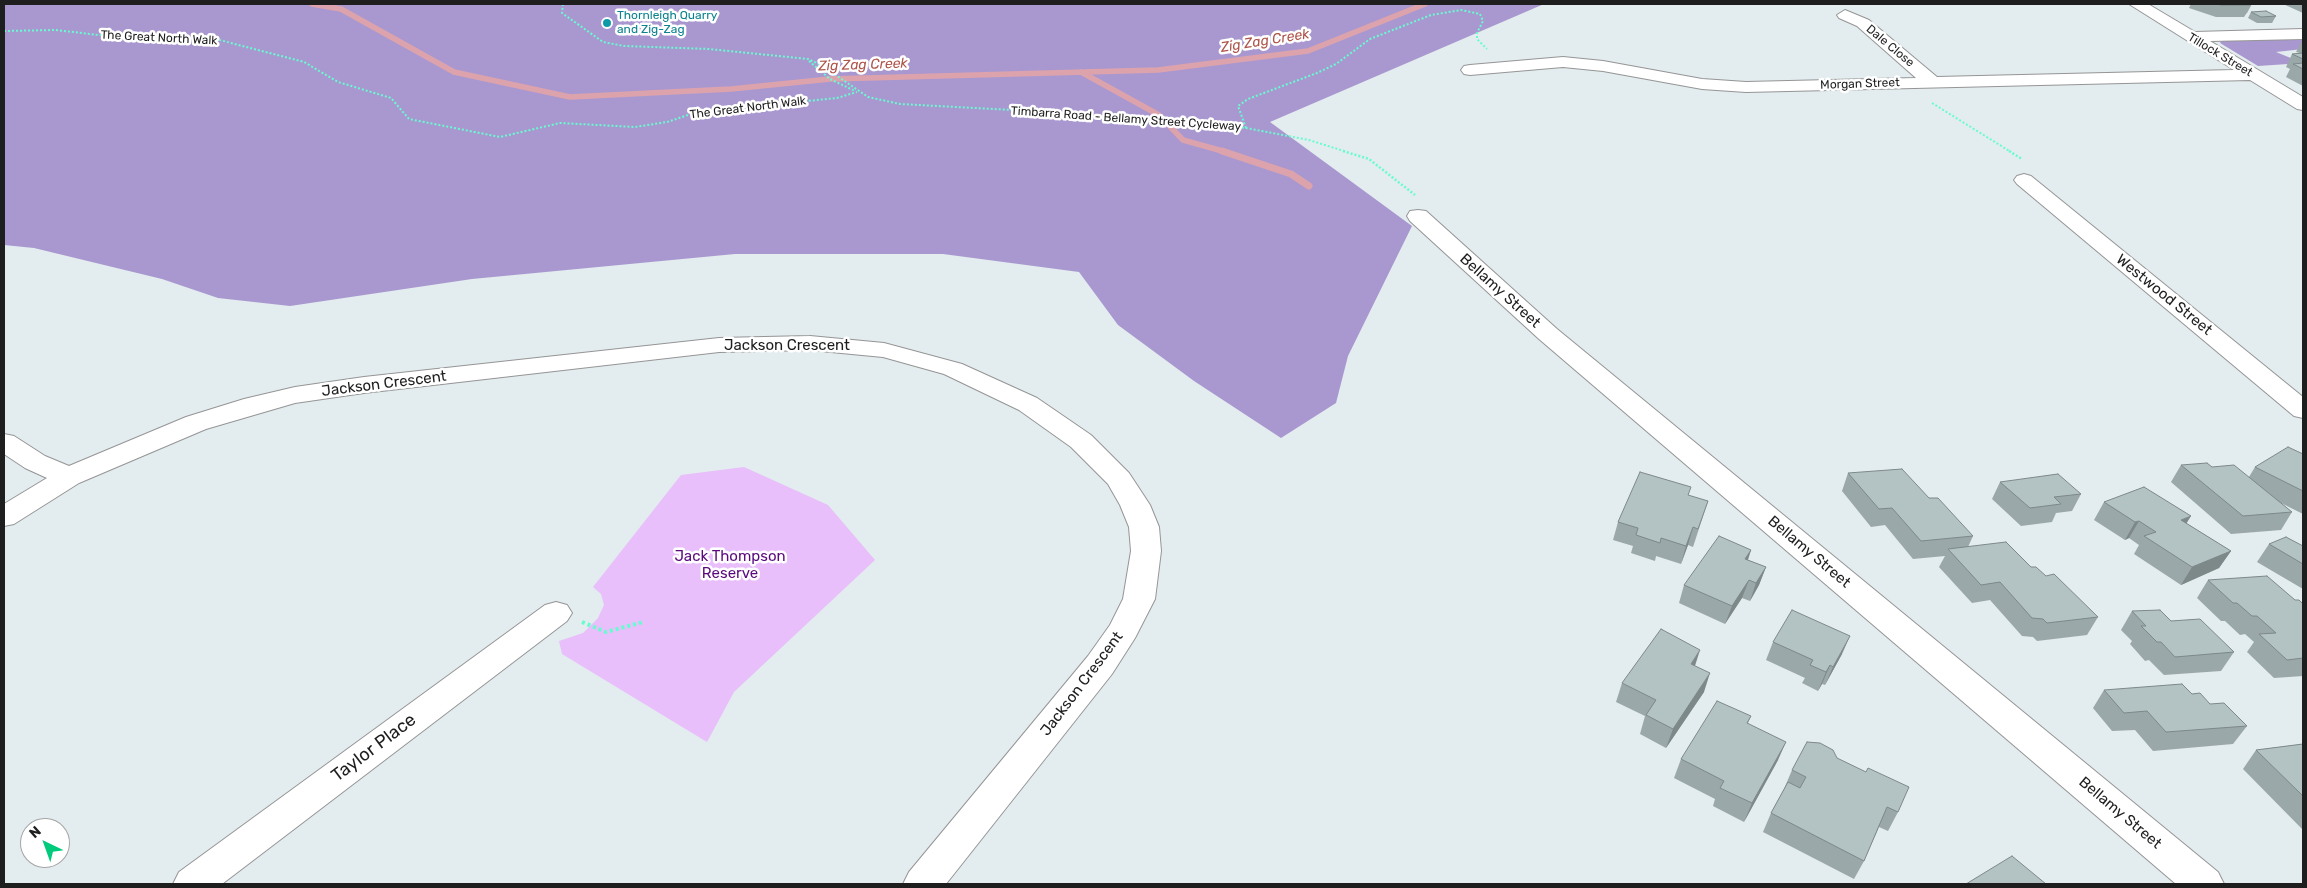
<!DOCTYPE html>
<style>
body{margin:0}
#map{position:relative;width:2307px;height:888px;overflow:hidden;background:#e3ecef;font-family:Rubik,sans-serif}
canvas{display:block}
.frame{position:absolute;inset:0;border:5px solid #1e1e1e;pointer-events:none}
.north{position:absolute;left:20px;top:818px;width:50px;height:50px;box-sizing:border-box;background:#fff;border:1px solid #a5a5a5;border-radius:50%;rotate:318deg;font-size:14px;font-weight:700;line-height:20px;text-align:center;color:#1e1e1e}
.north::after{content:'';display:block;margin:auto;width:18px;height:22px;background:#00cb7c;clip-path:polygon(50% 0,100% 100%,50% 72%,0 100%)}
</style>
<div id="map">
<canvas width="2307" height="888"></canvas>
<div class="frame"></div>
<div class="north">N</div>
</div>
<script>
const ctx = document.querySelector('canvas').getContext('2d');
ctx.lineJoin = 'round';
function fill(path, color) {
  ctx.fillStyle = color;
  ctx.fill(path, 'evenodd');
}
function poly(rows) {
  const path = new Path2D();
  for (const r of rows) {
    path.moveTo(r[0], r[1]);
    for (let i = 2; i < r.length; i += 2) path.lineTo(r[i], r[i + 1]);
  }
  return path;
}
function trace(path, color, width, dash) {
  ctx.strokeStyle = color;
  ctx.lineWidth = width;
  ctx.lineCap = dash ? 'butt' : 'round';
  ctx.setLineDash(dash || []);
  ctx.stroke(path);
}
function label(font, color, halo, rows, align = 'center') {
  ctx.font = font + ' Rubik,sans-serif';
  ctx.lineWidth = 5;
  ctx.setLineDash([]);
  ctx.textBaseline = 'middle';
  ctx.strokeStyle = halo;
  ctx.fillStyle = color;
  for (const [text, x, y, turn = 0] of rows) {
    ctx.save();
    ctx.translate(x, y);
    ctx.rotate((+turn || 0) * Math.PI / 180);
    ctx.textAlign = isNaN(turn) ? turn : align;
    if (halo) ctx.strokeText(text, 0, 0);
    ctx.fillText(text, 0, 0);
    ctx.restore();
  }
}
const forest = poly([
 [4,4,1544,4,1270,122,1412,226,1348,356,1336,403,1281,438,1194,381,1118,325,1079,272,943,254,735,254,472,279,290,306,218,298,162,279,34,248,4,245],
 [2288,37,2303,39,2303,49,2276,52,2303,63,2258,66,2220,43,2223,39]
]);
const park = poly([
 [744,467,828,505,875,560,734,692,707,742,562,654,559,641,583,633,598,618,604,605,601,594,593,587,681,475]
]);
const streamFar1 = poly([
 [312,4,341,9,454,72,570,97,731,89,830,79,1158,70,1308,51,1425,4],
 [1081,72,1159,115,1183,140,1226,152]
]);
const stream = poly([
 [1222,151,1291,174,1309,186]
]);
const pathFar2 = poly([
 [563,4,562,13,603,42,624,46,709,49,808,59,821,65,868,97,900,104,1050,112,1107,119,1176,120,1246,128,1309,140,1347,152],
 [4,31,56,30,133,39,212,38,304,62,338,82,391,98,409,119,500,137,560,123,635,127,667,122,697,112,837,98,857,92],
 [809,61,830,79,855,91],
 [1932,103,2011,152],
 [1246,128,1238,106,1248,99,1317,73,1336,64,1370,39,1431,15,1461,10,1480,14,1483,21,1477,33,1477,39,1487,49]
]);
const pathFar1 = poly([
 [1343,151,1369,159,1415,195],
 [2009,151,2022,159]
]);
const path = poly([
 [582,622,606,632,643,622]
]);
const minor = poly([
 [2129,4,2148,4,2195,32,2303,29,2303,39,2210,41,2303,97,2303,110,2297,109,2250,80,1746,92,1702,89,1603,71,1563,67,1470,75,1464,74,1461,70,1464,66,1470,65,1563,57,1603,61,1702,79,1746,82,1916,78,1857,26,1839,18,1837,15,1845,10,1869,20,1937,77,2234,70,2129,4],
 [2024,174,2031,176,2303,397,2303,418,2294,416,2017,184,2014,180,2017,176,2024,174],
 [1418,210,1426,211,1557,329,2218,872,2224,884,2176,884,1539,339,1410,221,1407,216,1410,211,1418,210],
 [810,336,884,343,962,364,1037,398,1091,435,1129,473,1150,505,1159,527,1161,551,1155,599,1135,638,1112,674,946,884,903,884,909,872,1088,656,1110,625,1123,599,1131,551,1129,527,1120,505,1108,484,1071,447,1019,410,944,374,883,357,810,350,719,352,364,393,295,403,206,429,79,483,14,524,4,526,4,504,47,478,25,468,4,454,4,434,14,436,45,456,69,466,186,417,244,399,295,387,364,377,719,338,810,336],
 [556,602,567,605,572,613,567,621,222,884,173,884,179,872,545,605,556,602]
]);
const wall = poly([
 [2191,4,2252,4,2247,13,2246,14,2244,17,2216,17,2189,8],
 [2283,4,2303,4,2303,13],
 [2251,12,2276,16,2272,23,2257,23,2248,18],
 [2303,39,2303,86,2286,77,2290,69,2286,67,2292,54,2300,53,2296,52],
 [2303,454,2303,514,2281,503,2292,512,2281,530,2231,534,2171,482,2181,465,2212,467,2249,477,2255,467],
 [1848,473,1929,498,1973,536,1968,547,2031,567,2046,576,2098,617,2087,635,2037,641,2033,637,2022,636,1990,600,1972,603,1939,567,1945,556,1913,559,1885,525,1871,527,1842,491],
 [2000,482,2081,494,2072,511,2056,513,2052,522,2021,526,1992,499],
 [1688,496,1708,501,1693,547,1688,545,1681,564,1656,556,1655,561,1631,553,1633,546,1613,540,1618,522],
 [2104,502,2186,523,2231,551,2219,568,2181,585,2134,554,2139,545,2129,538,2125,540,2094,520],
 [2269,544,2303,546,2303,589,2257,562],
 [1751,550,1748,560,1766,567,1759,585,1750,601,1742,598,1725,624,1679,603,1684,585],
 [2208,580,2295,600,2303,604,2303,676,2274,678,2247,652,2254,642,2245,634,2240,635,2225,621,2221,621,2197,598],
 [2132,611,2171,621,2234,652,2221,671,2164,675,2149,660,2145,661,2130,644,2132,641,2121,630],
 [1773,642,1842,654,1825,685,1822,684,1818,691,1802,683,1805,678,1766,660],
 [1695,666,1704,692,1666,748,1640,734,1645,716,1616,702,1622,683],
 [2104,690,2192,694,2210,704,2247,726,2233,744,2153,751,2135,730,2112,731,2093,708],
 [1751,716,1748,723,1778,760,1744,822,1713,806,1715,799,1674,778,1681,759],
 [2303,744,2303,830,2243,769,2256,750],
 [1837,758,1898,812,1888,831,1879,827,1864,861,1854,879,1763,832,1771,813,1784,789,1792,770]
]);
const shadedWall = poly([
 [2191,516,2180,534,2181,520],
 [2139,521,2129,538,2125,540,2135,522],
 [1693,527,1688,545,1681,564,1686,546],
 [1751,550,1745,568,1745,559],
 [2231,551,2219,568,2181,585,2192,567],
 [1766,567,1759,585,1750,601,1756,583],
 [1749,580,1742,598,1725,624,1732,606],
 [1850,636,1842,654,1825,685,1833,667],
 [1700,650,1694,669,1691,664],
 [1830,665,1822,684,1818,691,1826,672],
 [1710,673,1704,692,1666,748,1673,729],
 [1786,742,1778,760,1744,822,1752,803]
]);
const building = poly([
 [2217,4,2249,4,2250,5,2221,5,2217,4],
 [2266,11,2276,16,2261,17,2251,12,2266,11],
 [2303,53,2303,59,2292,54,2303,53],
 [2303,63,2303,69,2293,64,2303,63],
 [2288,447,2303,454,2303,491,2255,467,2288,447],
 [2207,463,2212,467,2234,465,2292,512,2243,516,2181,465,2207,463],
 [1902,469,1929,498,1938,498,1973,536,1921,541,1892,508,1879,509,1848,473,1902,469],
 [1640,472,1691,487,1688,495,1708,501,1698,529,1693,527,1686,546,1661,538,1660,543,1636,535,1638,528,1618,522,1640,472],
 [2058,474,2081,494,2054,497,2061,504,2030,508,2000,482,2058,474],
 [2144,487,2191,516,2181,520,2231,551,2192,567,2144,536,2156,532,2139,521,2135,522,2104,502,2144,487],
 [1719,536,1751,550,1745,559,1766,567,1756,583,1749,580,1732,606,1684,585,1719,536],
 [2286,537,2303,546,2303,564,2269,544,2286,537],
 [2006,542,2031,567,2036,567,2046,576,2054,574,2098,617,2047,623,2043,619,2032,618,2000,582,1981,585,1948,549,2006,542],
 [2267,576,2295,600,2299,600,2303,604,2303,658,2287,660,2259,634,2276,633,2257,616,2252,616,2237,603,2233,603,2208,580,2267,576],
 [1792,610,1850,636,1833,667,1830,665,1826,672,1810,665,1813,660,1773,642,1792,610],
 [2160,610,2171,621,2200,619,2234,652,2175,657,2161,642,2157,642,2141,626,2146,626,2132,611,2160,610],
 [1661,629,1700,650,1691,664,1710,673,1673,729,1646,715,1656,700,1622,683,1661,629],
 [2182,684,2192,694,2200,693,2210,704,2224,703,2247,726,2166,732,2147,711,2124,713,2104,690,2182,684],
 [1717,701,1751,716,1747,723,1786,742,1752,803,1720,788,1724,781,1681,759,1717,701],
 [1807,742,1820,743,1833,750,1837,758,1866,772,1868,768,1909,787,1898,812,1887,807,1864,861,1771,813,1788,782,1800,788,1806,777,1792,770,1807,742],
 [2303,744,2303,796,2256,750,2303,744],
 [2012,856,2046,884,1966,884,2012,856]
]);
const markers = [
 [607,23,5,"#0f9aa8"]
];
const farCulturenames = [
 ["Thornleigh Quarry",617,16],
 ["and Zig-Zag",617,30]
];
const farStreetnames = [
 ["The Great North Walk",159,38,3],
 ["Dale Close",1890,46,40],
 ["Tillock Street",2220,55,31],
 ["Morgan Street",1860,84,-2],
 ["The Great North Walk",748,108,-7],
 ["Timbarra Road - Bellamy Street Cycleway",1126,119,4]
];
const farWaternames = [
 ["Zig Zag Creek",1265,41,-9],
 ["Zig Zag Creek",863,65,-2]
];
const streetNames = [
 ["Bellamy Street",1500,291,42],
 ["Westwood Street",2164,295,39],
 ["Jackson Crescent",787,346],
 ["Jackson Crescent",384,384,-7],
 ["Bellamy Street",1809,552,40],
 ["Jackson Crescent",1082,684,-53],
 ["Bellamy Street",2120,813,40]
];
const parkNames = [
 ["Jack Thompson",730,557],
 ["Reserve",730,574]
];
const nearStreetnames = [
 ["Taylor Place",374,748,-37]
];
fill(forest, '#a998cf');
fill(park, '#e8bffa');
trace(streamFar1, '#dda3ad', 5.5);
trace(stream, '#dda3ad', 7);
trace(minor, '#959595', 2);
trace(pathFar2, '#68fbd1', 2, [2, 2]);
trace(pathFar1, '#68fbd1', 2.5, [2, 2]);
trace(path, '#68fbd1', 4, [3, 3]);
fill(minor, '#fff');
fill(wall, '#9aa8a9');
fill(shadedWall, '#7d8889');
fill(building, '#b3c3c4');
trace(building, '#7d8889', 1);
for (const [x, y, r, color] of markers) {
  const dot = new Path2D();
  dot.arc(x, y, r, 0, 2 * Math.PI);
  ctx.fillStyle = color;
  ctx.fill(dot);
  trace(dot, '#fff', 2);
}
label('12px', '#0d838f', '#fff', farCulturenames, 'left');
label('12px', '#1e1e1e', '#fff', farStreetnames);
label('italic 14px', '#ae5449', '#fff', farWaternames);
label('15px', '#1e1e1e', '#fff', streetNames);
label('15px', '#5a0a7d', '#fff', parkNames);
label('18px', '#1e1e1e', '#fff', nearStreetnames);
</script>
